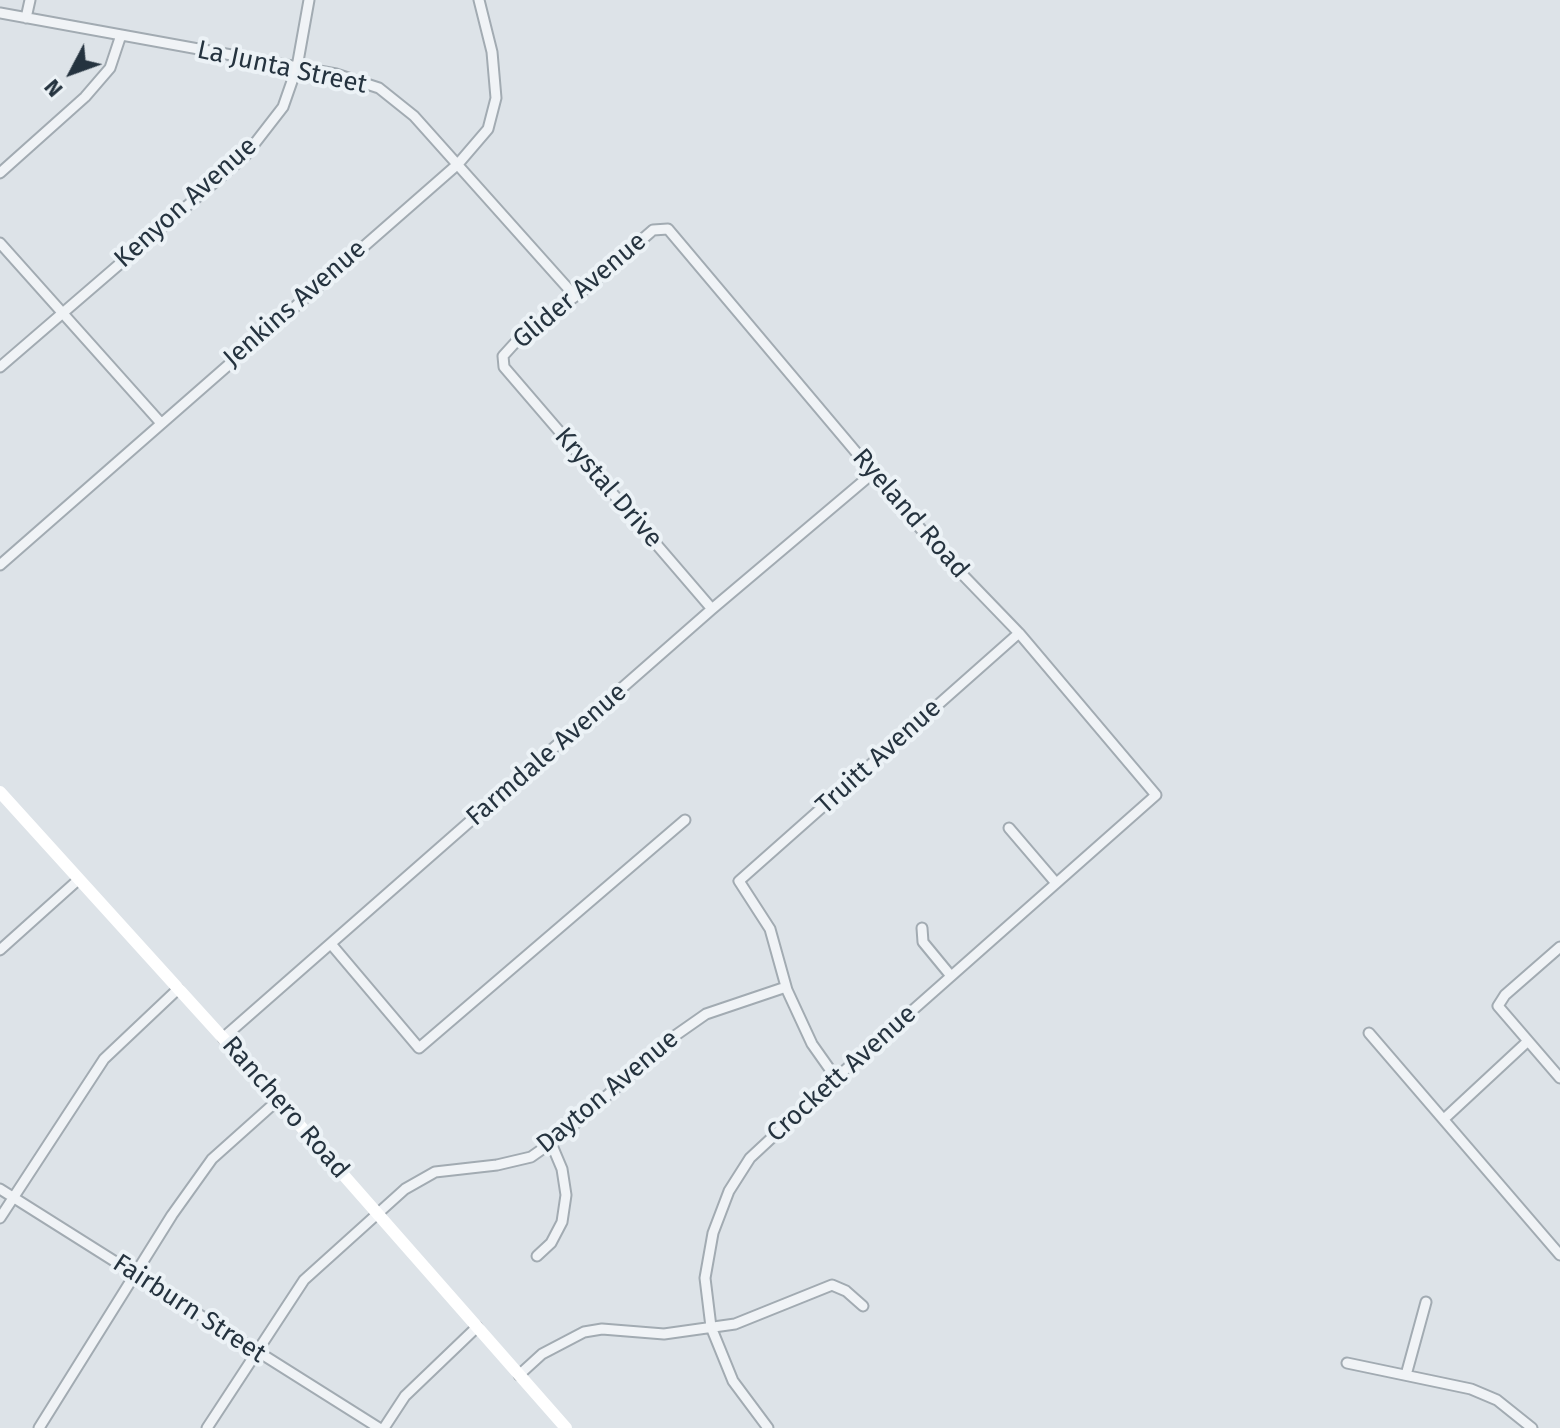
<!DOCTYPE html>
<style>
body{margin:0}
#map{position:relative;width:1560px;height:1428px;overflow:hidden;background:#dde3e8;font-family:"Fira Sans",sans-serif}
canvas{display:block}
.north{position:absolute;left:32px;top:32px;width:80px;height:80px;-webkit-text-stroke:6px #ecf2f6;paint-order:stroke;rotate:229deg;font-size:22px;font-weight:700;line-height:32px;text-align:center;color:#25333f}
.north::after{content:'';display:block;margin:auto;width:28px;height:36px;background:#25333f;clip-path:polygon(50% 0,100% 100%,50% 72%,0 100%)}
</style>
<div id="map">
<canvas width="1560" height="1428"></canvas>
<div class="north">N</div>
</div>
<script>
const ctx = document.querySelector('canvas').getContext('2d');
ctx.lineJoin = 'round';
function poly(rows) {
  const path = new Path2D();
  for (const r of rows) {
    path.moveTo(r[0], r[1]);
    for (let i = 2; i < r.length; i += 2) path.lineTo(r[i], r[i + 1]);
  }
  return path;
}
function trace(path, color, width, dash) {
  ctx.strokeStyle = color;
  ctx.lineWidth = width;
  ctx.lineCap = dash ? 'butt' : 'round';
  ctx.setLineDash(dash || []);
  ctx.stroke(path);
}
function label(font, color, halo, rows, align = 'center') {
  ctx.font = font + ' "Fira Sans",sans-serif';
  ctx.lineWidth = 8;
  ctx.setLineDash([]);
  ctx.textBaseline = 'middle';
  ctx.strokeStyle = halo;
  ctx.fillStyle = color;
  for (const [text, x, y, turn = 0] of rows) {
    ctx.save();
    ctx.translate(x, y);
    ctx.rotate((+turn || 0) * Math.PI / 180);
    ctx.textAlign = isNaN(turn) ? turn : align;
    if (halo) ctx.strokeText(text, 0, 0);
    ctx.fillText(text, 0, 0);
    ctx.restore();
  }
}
const minor = poly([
 [0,13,336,74,379,88,414,116,574,295],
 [26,18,30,0],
 [0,173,85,97,110,68,121,35],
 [0,243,160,422],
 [0,367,245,156,283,107,297,67,309,0],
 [0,565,458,164,488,129,496,98,492,52,479,0],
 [712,609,504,367,503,356,523,334,584,290,653,230,668,229,936,547,1019,633,1156,795,836,1078,750,1158,729,1191,713,1233,705,1278,711,1327,733,1381,768,1428],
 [1009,828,1056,883],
 [922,928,923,942,951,976],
 [331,944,419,1048,685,820],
 [1560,947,1505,995,1498,1006,1560,1078],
 [0,950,78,880],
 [1369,1033,1560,1255],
 [223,1038,712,609,873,473],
 [836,1078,812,1044,787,990,770,929,739,881,1019,633],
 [1444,1119,1528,1041],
 [0,1189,379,1428],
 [0,1218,104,1059,178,989],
 [537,1256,551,1243,562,1222,566,1195,562,1169,551,1143],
 [1347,1363,1471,1389,1497,1400,1532,1428],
 [519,1375,542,1354,584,1332,602,1329,664,1334,735,1324,832,1285,846,1291,863,1306],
 [1406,1375,1426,1302],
 [39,1428,172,1215,212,1159,278,1100],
 [207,1428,304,1280,405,1189,435,1172,497,1165,531,1157,561,1136,676,1035,706,1014,786,987],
 [384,1428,405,1396,477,1327]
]);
const secondary = poly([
 [0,792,223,1038,566,1428]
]);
const streetNames = [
 ["La Junta Street",282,68,12],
 ["Kenyon Avenue",186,203,-42],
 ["Glider Avenue",580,291,-40],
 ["Jenkins Avenue",295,304,-41],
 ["Krystal Drive",608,488,49],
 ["Ryeland Road",910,514,49],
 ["Farmdale Avenue",547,755,-41],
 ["Truitt Avenue",879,757,-42],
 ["Crockett Avenue",842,1074,-42],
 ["Dayton Avenue",608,1092,-40],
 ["Ranchero Road",285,1108,49],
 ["Fairburn Street",189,1309,33]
];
trace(minor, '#a2abb2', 13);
trace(minor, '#f0f3f6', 9);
trace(secondary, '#fff', 12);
label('26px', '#25333f', '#ecf2f6', streetNames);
</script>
